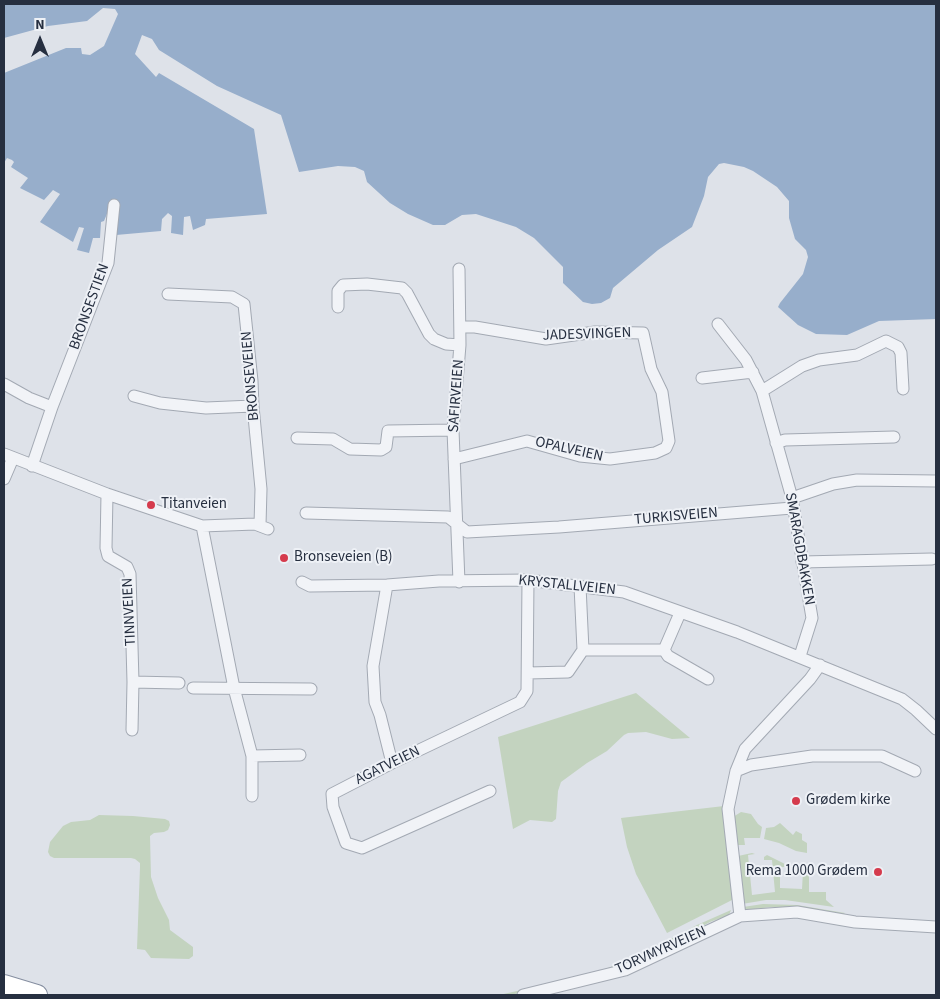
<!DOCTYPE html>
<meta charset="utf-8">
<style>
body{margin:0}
#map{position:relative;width:940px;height:999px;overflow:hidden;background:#dee2e9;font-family:"Source Sans 3",sans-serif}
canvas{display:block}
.frame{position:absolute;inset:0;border:5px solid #262f40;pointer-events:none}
.north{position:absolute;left:15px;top:15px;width:50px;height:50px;-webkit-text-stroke:4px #eef1f6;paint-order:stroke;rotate:0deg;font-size:14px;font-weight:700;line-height:20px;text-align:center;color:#262f40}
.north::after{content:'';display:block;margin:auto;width:18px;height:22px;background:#262f40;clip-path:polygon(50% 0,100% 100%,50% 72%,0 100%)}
</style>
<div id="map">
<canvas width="940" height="999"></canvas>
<div class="frame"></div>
<div class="north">N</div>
</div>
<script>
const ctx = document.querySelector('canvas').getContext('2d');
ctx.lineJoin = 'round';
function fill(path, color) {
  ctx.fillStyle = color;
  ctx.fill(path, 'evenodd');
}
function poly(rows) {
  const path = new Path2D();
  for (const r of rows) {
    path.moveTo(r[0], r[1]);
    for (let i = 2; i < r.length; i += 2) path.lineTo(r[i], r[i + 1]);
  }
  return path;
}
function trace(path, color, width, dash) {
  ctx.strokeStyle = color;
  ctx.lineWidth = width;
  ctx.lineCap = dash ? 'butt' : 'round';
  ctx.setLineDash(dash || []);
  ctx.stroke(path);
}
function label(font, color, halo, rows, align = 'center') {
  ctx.font = font + ' "Source Sans 3",sans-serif';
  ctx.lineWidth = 4;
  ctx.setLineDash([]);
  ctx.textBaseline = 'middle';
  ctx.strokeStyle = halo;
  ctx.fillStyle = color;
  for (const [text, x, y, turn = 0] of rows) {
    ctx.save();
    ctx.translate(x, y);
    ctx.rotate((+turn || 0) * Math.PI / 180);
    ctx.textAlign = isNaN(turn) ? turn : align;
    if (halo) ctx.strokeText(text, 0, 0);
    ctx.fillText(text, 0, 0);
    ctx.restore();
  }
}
const green = poly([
 [636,693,690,738,672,739,646,732,628,733,624,735,607,751,587,763,561,782,558,791,556,819,552,822,530,820,513,829,498,737],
 [724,806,734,899,667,933,636,874,627,847,621,818],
 [741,812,751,814,758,824,762,827,760,838,744,838,745,845,737,845,733,817],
 [99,815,133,816,165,819,169,821,170,825,168,830,164,832,154,833,150,836,151,877,158,898,169,920,170,930,193,947,193,956,189,959,151,958,145,950,137,949,140,867,140,863,135,859,131,858,54,858,50,856,48,852,50,842,63,826,71,822,90,820],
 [780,823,793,835,796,831,802,834,802,840,807,843,807,853,796,851,779,843,764,839,766,828,774,827],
 [752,853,755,854,748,855,752,895,775,892,772,860,764,860,764,857,767,855,787,865,787,867,780,867,780,888,802,889,803,871,796,870,797,868,815,868,816,871,809,871,809,892,826,892,826,900,834,907,785,900,766,900,742,904,738,856],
 [763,904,797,905,845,913,841,916,790,908,771,907,747,910,743,907],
 [731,910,729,915,710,922,662,948,632,963,511,995,499,995,576,978,608,968,646,952,697,925]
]);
const water = poly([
 [4,4,936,4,936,319,879,321,847,335,816,334,798,325,778,307,780,303,803,274,808,257,806,250,795,239,789,218,789,201,777,187,753,171,744,167,724,163,719,164,708,177,704,196,692,227,658,250,613,288,610,298,601,303,592,304,583,302,563,283,563,267,534,238,516,227,476,214,462,215,445,225,433,225,408,214,390,203,367,182,364,171,355,167,338,166,299,172,281,115,217,86,159,50,152,39,142,35,135,54,156,77,159,73,254,129,267,214,206,219,205,225,193,230,190,216,184,217,183,235,171,233,172,216,168,213,162,219,161,231,116,235,111,204,104,221,101,222,100,238,93,238,89,253,77,250,84,228,79,227,73,242,40,222,60,194,53,190,44,200,20,188,28,178,11,167,14,162,12,160,7,158,4,163,4,73,66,48,81,48,82,54,90,55,104,46,118,14,115,9,103,8,87,21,48,26,4,38]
]);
const street = poly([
 [459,269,460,345,453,430,459,582],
 [168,294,232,297,244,304,252,381,253,406,261,489,260,525],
 [338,307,338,291,343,285,367,284,402,288,407,293,429,334,434,339,446,344,460,345],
 [718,324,746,360,762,391,792,498,812,618,800,656],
 [702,378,753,372],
 [4,384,29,398,52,407],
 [762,391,802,366,819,360,857,355,886,341,898,347,901,353,903,389],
 [134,396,160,403,206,408,253,406],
 [297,438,333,439,350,449,381,450,386,447,388,431,453,430],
 [776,443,785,440,894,437],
 [4,454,107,494,202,526,255,524,268,529],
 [454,459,527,441,580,456,610,459,655,453,666,448,669,441,662,392,651,369,643,333,595,332,546,339,475,327,460,327],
 [32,466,52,407,108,263,114,205],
 [4,479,13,458],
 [107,494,106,548,108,556,127,567,130,574,133,682,132,730],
 [792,498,833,484,857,480,936,481],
 [306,513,448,517,467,532,559,527,792,508],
 [202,526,234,688,252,756,252,796],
 [802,562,932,559],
 [302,582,310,586,387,585,439,581,528,580,624,592,737,632,902,699,916,710,936,729],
 [387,585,373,666,375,702,380,715,392,763],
 [580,586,583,650,664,650],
 [680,613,664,650,668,656,708,679],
 [528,673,568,672,583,650],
 [133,682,179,683],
 [193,688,311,689],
 [252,756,300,755],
 [736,771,751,765,812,756,882,756,915,771],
 [490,791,362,848,346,843,333,807,332,794,392,763,520,702,527,691,528,580],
 [740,916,728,809,736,771,745,749,810,679,820,665],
 [523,995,625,970,740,916,797,912,855,922,936,927]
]);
const highway = poly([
 [4,985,37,995]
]);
const markers = [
 [151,505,5,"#d53b4d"],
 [284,558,5,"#d53b4d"],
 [796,801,5,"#d53b4d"],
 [878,872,5,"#d53b4d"]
];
const streetNames = [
 ["BRONSESTIEN",90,307,-70],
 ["JADESVINGEN",587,335,-2],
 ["BRONSEVEIEN",251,376,-95],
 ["SAFIRVEIEN",457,396,-86],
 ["OPALVEIEN",569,450,13],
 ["TURKISVEIEN",676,517,-5],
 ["SMARAGDBAKKEN",799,549,80],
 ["KRYSTALLVEIEN",567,586,6],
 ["TINNVEIEN",130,612,-93],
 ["AGATVEIEN",388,766,-26],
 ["TORVMYRVEIEN",661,951,-24]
];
const poiNames = [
 ["Titanveien",161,505],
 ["Bronseveien (B)",294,558],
 ["Grødem kirke",806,801],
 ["Rema 1000 Grødem",868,872,"right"]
];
fill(green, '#c3d3bf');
fill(water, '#97aecb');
trace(street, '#a3a9b3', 13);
trace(highway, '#858ea0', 22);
trace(street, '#f1f3f7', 11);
trace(highway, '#fff', 20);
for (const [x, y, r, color] of markers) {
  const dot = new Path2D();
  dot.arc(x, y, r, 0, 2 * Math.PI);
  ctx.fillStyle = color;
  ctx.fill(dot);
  trace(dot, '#eef1f6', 2);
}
label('15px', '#262f40', '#eef1f6', streetNames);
label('15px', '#262f40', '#eef1f6', poiNames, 'left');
</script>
